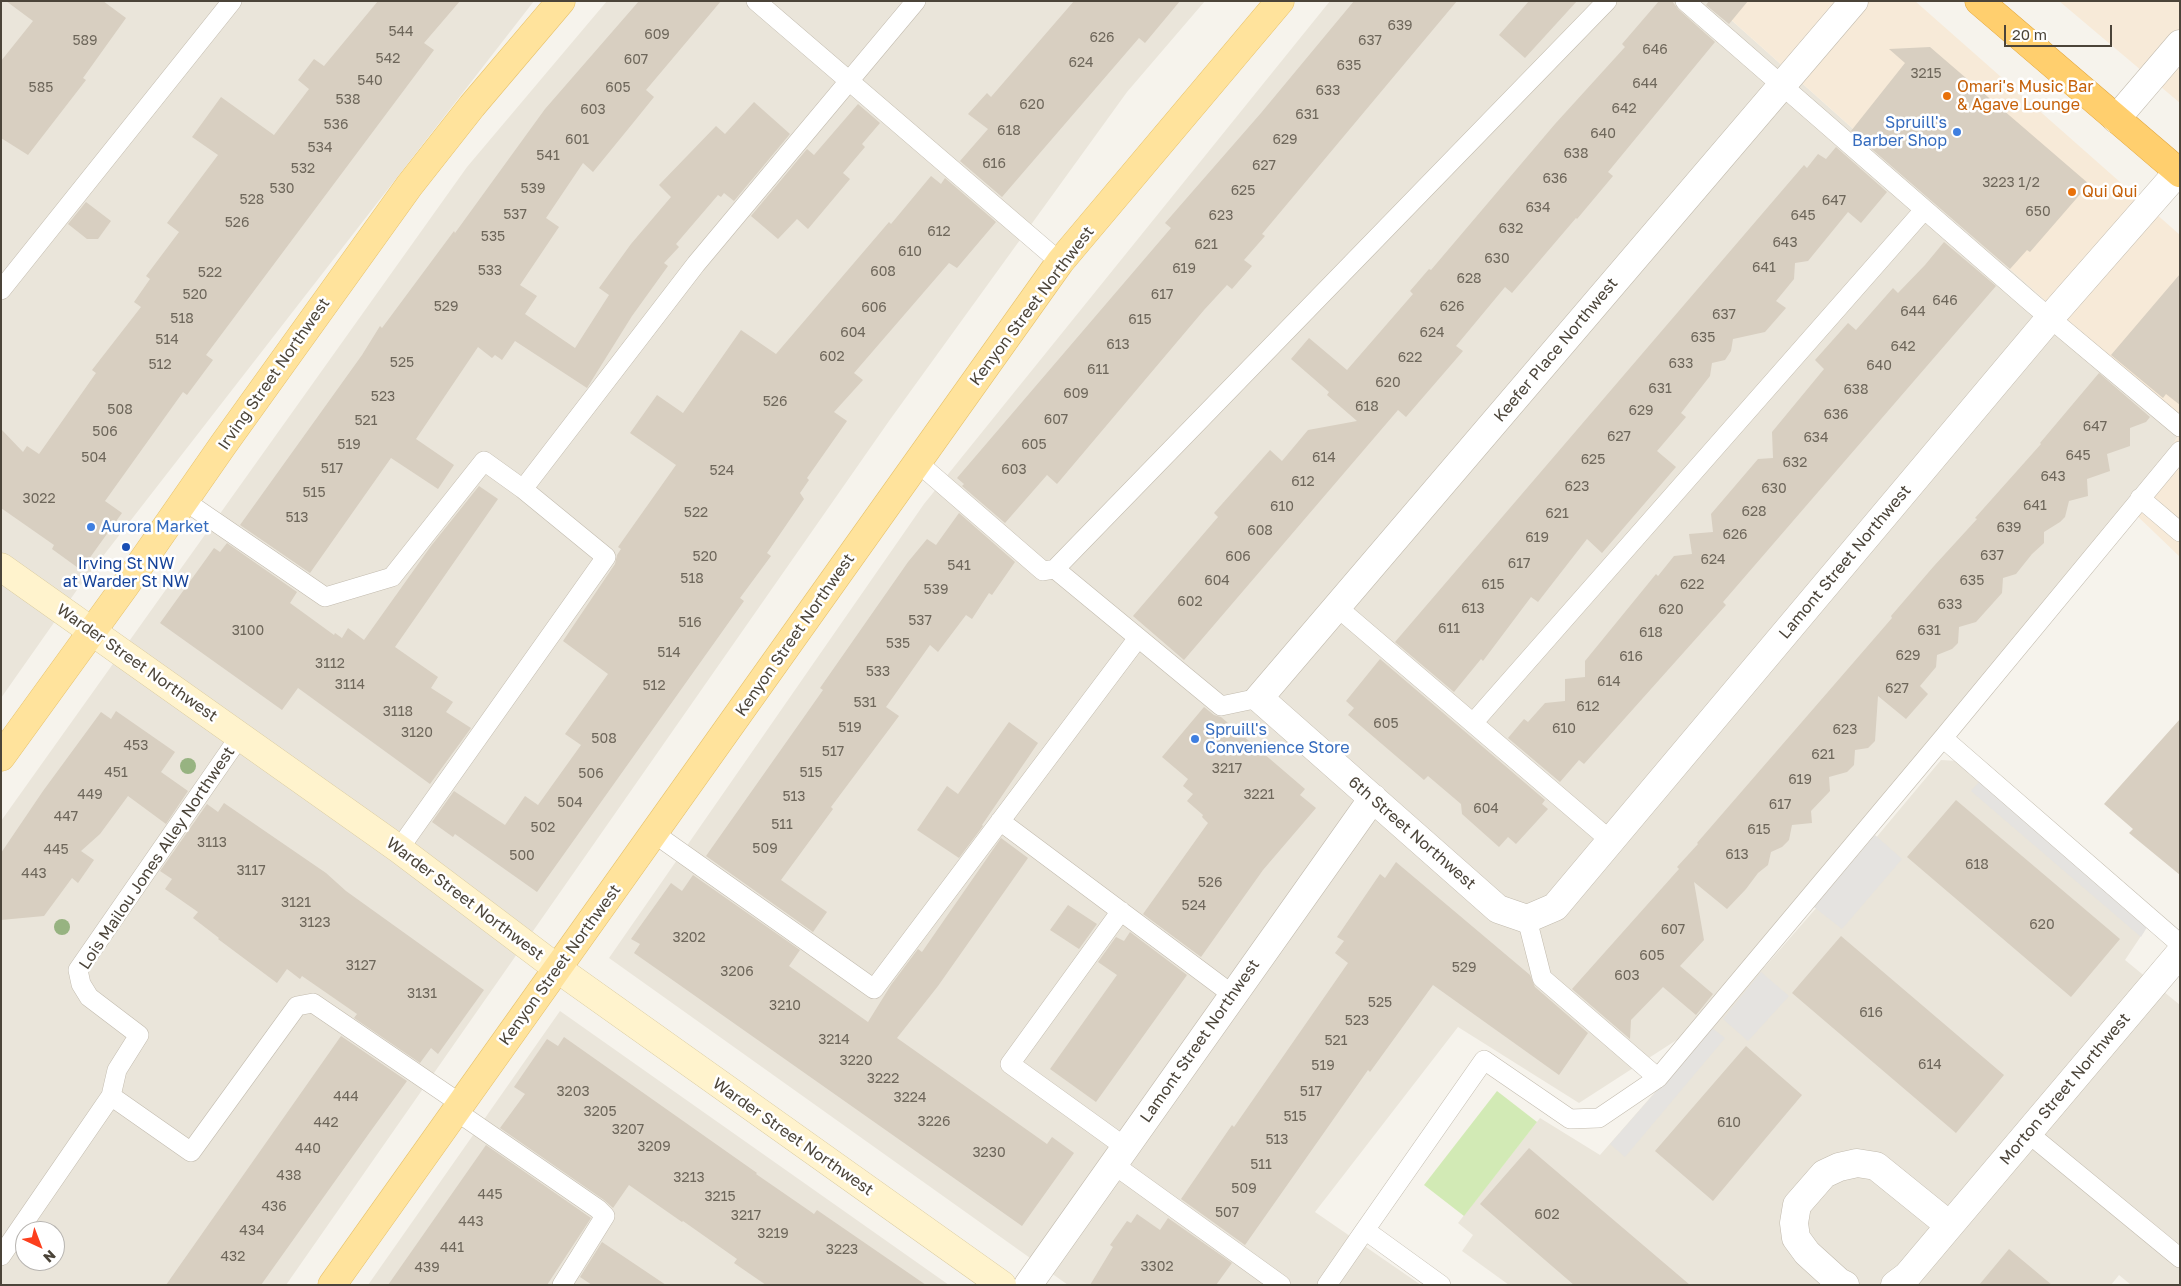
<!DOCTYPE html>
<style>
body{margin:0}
#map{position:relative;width:2181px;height:1286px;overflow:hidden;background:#f6f3ec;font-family:"Golos Text",sans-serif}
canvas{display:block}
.frame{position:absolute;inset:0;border:2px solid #4b4439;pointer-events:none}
.north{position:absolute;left:15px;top:1221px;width:50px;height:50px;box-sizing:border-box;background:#fff;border:1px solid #b7b4b0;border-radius:50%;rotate:137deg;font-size:14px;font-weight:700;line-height:20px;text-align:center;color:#4b4439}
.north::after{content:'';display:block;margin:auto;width:18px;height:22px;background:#fc3f1d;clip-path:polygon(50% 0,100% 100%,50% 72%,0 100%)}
.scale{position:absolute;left:2004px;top:25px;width:108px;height:22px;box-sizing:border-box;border:2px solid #4b4439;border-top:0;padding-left:6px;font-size:15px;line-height:18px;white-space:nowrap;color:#4b4439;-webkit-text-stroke:4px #fff;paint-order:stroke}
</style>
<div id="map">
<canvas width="2181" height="1286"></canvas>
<div class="frame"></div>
<div class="north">N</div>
<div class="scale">20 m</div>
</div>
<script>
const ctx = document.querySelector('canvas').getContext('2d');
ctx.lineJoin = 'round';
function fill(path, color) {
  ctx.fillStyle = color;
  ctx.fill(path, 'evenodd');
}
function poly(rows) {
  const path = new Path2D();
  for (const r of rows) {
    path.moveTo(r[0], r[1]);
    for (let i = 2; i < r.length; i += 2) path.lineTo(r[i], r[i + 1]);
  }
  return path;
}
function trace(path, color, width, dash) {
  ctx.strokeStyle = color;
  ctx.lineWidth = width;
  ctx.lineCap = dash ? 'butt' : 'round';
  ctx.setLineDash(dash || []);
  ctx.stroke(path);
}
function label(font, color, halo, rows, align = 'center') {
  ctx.font = font + ' "Golos Text",sans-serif';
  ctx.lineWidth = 5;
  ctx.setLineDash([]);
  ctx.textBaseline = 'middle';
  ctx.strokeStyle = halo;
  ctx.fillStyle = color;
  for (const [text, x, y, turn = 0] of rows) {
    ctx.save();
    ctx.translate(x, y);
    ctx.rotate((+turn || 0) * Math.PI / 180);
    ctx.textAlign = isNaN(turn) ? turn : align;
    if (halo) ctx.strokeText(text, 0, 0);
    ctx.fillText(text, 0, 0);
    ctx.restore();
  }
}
const residential = poly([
 [1,1,534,1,79,587,1,698],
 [607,1,1205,1,1127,92,889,421,286,1285,1,1285,1,821,467,167],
 [25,1231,55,1231,55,1261,25,1261],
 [1330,1,1710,1,2180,421,2180,433,2131,510,1703,1023,1579,1103,1458,1027,1315,1212,1421,1285,1068,1285,609,958,924,504],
 [1941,760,1958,761,2149,924,2125,960,2180,1005,2180,1285,2131,1285,2119,1275,2111,1285,1509,1285,1462,1251,1473,1235,1458,1223,1540,1118,1600,1155,1839,882],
 [560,1011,949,1285,368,1285]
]);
const commercial = poly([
 [1710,1,1915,1,2180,235,2180,421],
 [2059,1,2180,1,2180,103],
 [2180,433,2180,557,2131,510]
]);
const green = poly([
 [1497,1091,1537,1122,1464,1216,1424,1185]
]);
const parking = poly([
 [1980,781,2149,924,2141,937,1971,791],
 [1875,835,1902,859,1842,929,1814,907],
 [1761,972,1789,996,1748,1041,1723,1019],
 [1712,1028,1725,1038,1625,1157,1610,1144]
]);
const building = poly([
 [6,1,103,1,126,18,83,78,86,80,28,155,1,138,1,61,33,21],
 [378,1,460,1,424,43,434,50,206,355,213,360,187,395,183,392,105,501,122,513,81,570,52,549,54,545,1,508,1,429,23,452,27,446,39,454,96,373,92,370,141,307,134,302,150,279,146,276,179,232,167,223,218,155,192,137,221,97,274,135,309,89,298,80,314,59,324,66],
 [639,1,721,1,646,90,654,97,633,123,593,172,583,163,546,218,559,227,520,285,537,296,525,314,575,348,609,295,599,288,631,244,671,197,659,185,716,126,725,134,754,102,790,134,734,201,724,193,721,197,718,195,676,244,679,247,664,263,668,266,632,316,587,388,515,341,502,360,495,355,492,358,478,347,416,439,454,465,438,489,391,458,310,573,240,525,362,355,380,326,382,328,454,231,455,233,545,109],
 [1074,1,1180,1,1145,43,1139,38,1002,197,960,161,988,129,968,114,987,93,991,97],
 [1354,1,1457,1,1262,234,1265,236,1244,260,1252,266,1232,289,1227,285,1204,310,1057,484,1047,475,1005,523,962,486,964,484,957,478,1171,228,1165,223,1261,113],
 [1529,1,1577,1,1525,58,1499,35],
 [1659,1,1672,1,1678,9,1715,42,1608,172,1613,176,1577,219,1576,218,1512,293,1505,287,1456,346,1463,351,1406,417,1398,410,1184,660,1133,616,1218,517,1214,513,1270,450,1282,461,1308,430,1357,421,1327,395,1329,392,1291,359,1309,338,1347,370,1413,294,1410,291,1429,269,1431,270,1555,124,1625,47,1622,44],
 [1709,1,1748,1,1729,24,1706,5],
 [1930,47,2089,184,2030,252,2027,250,2010,269,1851,131,1905,63,1889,49],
 [858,104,880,123,862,144,865,147,843,173,850,179,808,229,797,219,778,239,751,216,807,149,814,155],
 [1836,147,1887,192,1861,223,1848,212,1808,261,1795,263,1794,279,1776,301,1786,308,1765,332,1733,339,1731,351,1725,360,1712,363,1710,376,1681,413,1686,417,1657,451,1676,467,1602,553,1587,539,1538,602,1531,597,1483,661,1481,659,1454,692,1395,642,1804,165,1807,168,1818,154,1826,159],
 [931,176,941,184,945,178,996,222,957,268,949,263,854,373,863,380,834,412,847,421,807,478,809,480,800,493,804,499,767,553,771,556,740,598,744,601,537,892,455,834,453,837,432,822,454,791,505,825,525,796,538,805,581,745,565,734,608,674,563,641,615,564,617,555,621,549,618,547,676,465,630,433,657,395,683,413,741,330,776,354,889,222,891,224],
 [86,202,111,221,98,239,87,239,68,224],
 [1944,242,1996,286,1723,602,1726,605,1584,764,1579,760,1560,782,1508,738,1524,719,1528,722,1545,703,1565,701,1565,679,1585,677,1585,661,1656,574,1658,576,1674,556,1692,554,1689,534,1713,532,1711,514,1758,459,1773,458,1772,432,1824,369,1815,360,1848,323,1856,330,1893,288,1898,293,1925,265],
 [2180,274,2180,405,2166,394,2163,398,2111,355],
 [2099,373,2150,417,2146,422,2130,428,2130,446,2107,454,2110,471,2087,479,2088,496,2069,501,2065,517,2060,522,2044,532,2044,543,2032,554,2016,574,2003,578,2002,593,1976,622,1959,627,1958,643,1952,649,1937,655,1936,667,1920,686,1928,694,1906,719,1878,696,1875,741,1868,748,1855,750,1854,765,1847,772,1829,777,1830,791,1811,811,1812,823,1792,825,1789,840,1782,847,1771,852,1768,865,1758,873,1746,889,1727,909,1694,882,1704,940,1680,966,1713,994,1696,1015,1663,987,1631,1020,1630,1039,1572,989,1679,869,1677,867,1698,844,1697,843,1892,618,1891,616,1934,566,1977,519,1975,518,2041,444,2040,443],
 [479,486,498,499,395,647,438,677,431,688,453,702,446,712,471,728,430,784,298,688,282,710,160,623,214,548,220,552,227,543,297,592,290,603,334,635,335,633,342,638,348,628,364,640,431,546],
 [959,513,1015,562,992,595,989,593,972,619,966,615,938,652,930,645,886,707,899,716,831,807,833,809,781,880,827,912,813,932,706,856,823,690,820,688,908,562,927,539,936,545],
 [1380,659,1545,800,1542,804,1548,809,1516,844,1508,837,1499,847,1462,814,1461,804,1428,776,1424,780,1348,715,1354,708,1346,701],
 [1204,707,1214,715,1221,717,1305,789,1300,795,1316,808,1263,870,1201,957,1143,914,1208,823,1202,817,1203,815,1187,801,1193,794,1183,786,1188,779,1162,757],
 [116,711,175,752,161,772,188,791,166,824,128,796,100,834,81,851,94,860,78,883,72,878,44,916,1,920,1,853,43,791,101,712,111,719],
 [2180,719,2180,875,2129,833,2133,829,2104,804],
 [1009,722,1038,743,982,825,983,826,959,858,917,830,947,786,958,794],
 [1956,800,2120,939,2071,997,1907,857],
 [224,803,326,873,346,891,484,990,438,1054,431,1048,420,1063,354,1018,357,1014,302,976,300,979,287,969,277,983,218,939,219,938,193,918,198,912,165,889,172,879,160,871,207,804,218,812],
 [1001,838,1028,858,938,986,897,1038,1047,1144,1052,1137,1074,1153,1022,1226,664,974,634,953,640,944,631,939,671,883,682,891,693,875,800,950,789,966,868,1022,891,985,918,949,922,952],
 [1396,862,1530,975,1535,987,1588,1033,1559,1075,1433,985,1370,1072,1368,1070,1245,1245,1181,1199,1232,1125,1234,1127,1348,963,1335,953,1344,941,1337,937,1380,874,1385,878],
 [1068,905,1097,924,1079,949,1050,930],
 [1130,932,1187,975,1096,1102,1050,1069,1117,975,1098,962,1116,937,1124,941],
 [1841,936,2004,1075,1956,1133,1792,993],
 [341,1036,407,1081,370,1132,261,1285,166,1285],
 [564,1037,730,1154,757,1173,756,1174,814,1214,817,1210,926,1285,766,1285,734,1263,737,1259,683,1221,682,1222,629,1185,613,1208,604,1200,500,1128,525,1094,514,1087,547,1039,558,1046],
 [1746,1046,1802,1095,1713,1201,1655,1151],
 [486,1145,591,1218,547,1285,388,1285],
 [1529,1148,1690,1285,1574,1285,1480,1204],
 [1137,1214,1160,1230,1168,1218,1232,1263,1216,1285,1090,1285,1113,1247,1110,1245,1127,1221,1131,1223],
 [602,1242,666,1285,592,1285,580,1277],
 [2009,1249,2052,1285,1979,1285]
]);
const lane = poly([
 [756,1,1060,262],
 [1685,1,2032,303,2180,427],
 [1,290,232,1],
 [917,462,1043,571,1055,569,1221,706,1259,698],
 [523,489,696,264,916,1],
 [2140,498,2180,532],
 [185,501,325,597,392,577,484,461,523,489,606,557,399,849],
 [1055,569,1607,1],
 [1337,607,1611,841],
 [1473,723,1924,210],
 [1943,738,2180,944],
 [1000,821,1233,995],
 [655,834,874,989,1138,638],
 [1121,911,1010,1064,1125,1147],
 [1527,919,1542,978,1658,1078,1943,738,2180,451],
 [111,1096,191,1152,297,1006,313,1003,461,1104],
 [456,1111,598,1209,605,1216,562,1285],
 [2028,1133,2180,1258],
 [1113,1164,1281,1285],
 [1365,1230,1484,1060,1570,1119,1599,1118,1658,1078],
 [1,1256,111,1096,117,1070,139,1035,89,997,81,984,78,970,240,736],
 [1327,1285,1365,1230,1441,1285]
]);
const street = poly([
 [1854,1,1259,698,1498,909,1527,919,1555,907,2050,318,2178,172],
 [2116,119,2180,44],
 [1028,1285,1373,798],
 [1845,1285,1839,1282,1807,1253,1796,1238,1794,1223,1797,1205,1824,1174,1839,1167,1857,1163,1876,1166,1949,1225],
 [1895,1285,1907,1276,2180,953]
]);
const secondary = poly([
 [1,567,399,849,558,969,1002,1285]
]);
const primary = poly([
 [1,757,125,586,223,445,409,186,472,106,561,1],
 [332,1285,1060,262,1280,1]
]);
const highway = poly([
 [1979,1,2180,173]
]);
const trees = [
 [188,766],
 [62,927]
];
const markers = [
 [1947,96,5,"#e8710a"],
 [1957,132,5,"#3f7fe0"],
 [2072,192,5,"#e8710a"],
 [91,527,5,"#3f7fe0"],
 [126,547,5,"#1a4fb4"],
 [1195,739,5,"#3f7fe0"]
];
const numberNames = [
 ["639",1400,26],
 ["544",401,32],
 ["609",657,35],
 ["626",1102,38],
 ["589",85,41],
 ["637",1370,41],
 ["646",1655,50],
 ["542",388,59],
 ["607",636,60],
 ["624",1081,63],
 ["635",1349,66],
 ["3215",1926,74],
 ["540",370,81],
 ["644",1645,84],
 ["585",41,88],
 ["605",618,88],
 ["633",1328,91],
 ["538",348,100],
 ["620",1032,105],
 ["642",1624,109],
 ["603",593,110],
 ["631",1307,115],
 ["536",336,125],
 ["618",1009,131],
 ["640",1603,134],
 ["601",577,140],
 ["629",1285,140],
 ["534",320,148],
 ["638",1576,154],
 ["541",548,156],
 ["616",994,164],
 ["627",1264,166],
 ["532",303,169],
 ["636",1555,179],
 ["3223 1/2",2011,183],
 ["530",282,189],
 ["539",533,189],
 ["625",1243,191],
 ["528",252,200],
 ["647",1834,201],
 ["634",1538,208],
 ["650",2038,212],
 ["537",515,215],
 ["623",1221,216],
 ["645",1803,216],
 ["526",237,223],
 ["632",1511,229],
 ["612",939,232],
 ["535",493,237],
 ["643",1785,243],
 ["621",1206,245],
 ["610",910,252],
 ["630",1497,259],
 ["641",1764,268],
 ["619",1184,269],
 ["533",490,271],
 ["608",883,272],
 ["522",210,273],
 ["628",1469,279],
 ["520",195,295],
 ["617",1162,295],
 ["646",1945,301],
 ["529",446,307],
 ["626",1452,307],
 ["606",874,308],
 ["644",1913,312],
 ["637",1724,315],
 ["518",182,319],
 ["615",1140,320],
 ["604",853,333],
 ["624",1432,333],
 ["635",1703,338],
 ["514",167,340],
 ["613",1118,345],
 ["642",1903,347],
 ["602",832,357],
 ["622",1410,358],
 ["525",402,363],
 ["633",1681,364],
 ["512",160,365],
 ["640",1879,366],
 ["611",1098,370],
 ["620",1388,383],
 ["631",1660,389],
 ["638",1856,390],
 ["609",1076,394],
 ["523",383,397],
 ["526",775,402],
 ["618",1367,407],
 ["508",120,410],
 ["629",1641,411],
 ["636",1836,415],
 ["607",1056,420],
 ["521",366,421],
 ["647",2095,427],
 ["506",105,432],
 ["627",1619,437],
 ["634",1816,438],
 ["519",349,445],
 ["605",1034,445],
 ["645",2078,456],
 ["504",94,458],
 ["614",1324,458],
 ["625",1593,460],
 ["632",1795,463],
 ["517",332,469],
 ["603",1014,470],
 ["524",722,471],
 ["643",2053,477],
 ["612",1303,482],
 ["623",1577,487],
 ["630",1774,489],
 ["515",314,493],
 ["3022",39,499],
 ["641",2035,506],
 ["610",1282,507],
 ["628",1754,512],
 ["522",696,513],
 ["621",1557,514],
 ["513",297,518],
 ["639",2009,528],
 ["608",1260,531],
 ["626",1735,535],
 ["619",1537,538],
 ["637",1992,556],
 ["520",705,557],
 ["606",1238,557],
 ["624",1713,560],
 ["617",1519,564],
 ["541",959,566],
 ["518",692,579],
 ["604",1217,581],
 ["635",1972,581],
 ["615",1493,585],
 ["622",1692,585],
 ["539",936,590],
 ["602",1190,602],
 ["633",1950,605],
 ["613",1473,609],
 ["620",1671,610],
 ["537",920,621],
 ["516",690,623],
 ["611",1449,629],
 ["3100",248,631],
 ["631",1929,631],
 ["618",1651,633],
 ["535",898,644],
 ["514",669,653],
 ["629",1908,656],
 ["616",1631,657],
 ["3112",330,664],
 ["533",878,672],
 ["614",1609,682],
 ["3114",350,685],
 ["512",654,686],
 ["627",1897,689],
 ["531",865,703],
 ["612",1588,707],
 ["3118",398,712],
 ["605",1386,724],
 ["519",850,728],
 ["610",1564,729],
 ["623",1845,730],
 ["3120",417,733],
 ["508",604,739],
 ["453",136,746],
 ["517",833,752],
 ["621",1823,755],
 ["3217",1227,769],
 ["451",116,773],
 ["515",811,773],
 ["506",591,774],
 ["619",1800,780],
 ["449",90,795],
 ["3221",1259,795],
 ["513",794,797],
 ["504",570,803],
 ["617",1780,805],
 ["604",1486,809],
 ["447",66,817],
 ["511",782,825],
 ["502",543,828],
 ["615",1759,830],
 ["3113",212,843],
 ["509",765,849],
 ["445",56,850],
 ["613",1737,855],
 ["500",522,856],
 ["618",1977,865],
 ["3117",251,871],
 ["443",34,874],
 ["526",1210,883],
 ["3121",296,903],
 ["524",1194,906],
 ["3123",315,923],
 ["620",2042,925],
 ["607",1673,930],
 ["3202",689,938],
 ["605",1652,956],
 ["3127",361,966],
 ["529",1464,968],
 ["3206",737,972],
 ["603",1627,976],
 ["3131",422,994],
 ["525",1380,1003],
 ["3210",785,1006],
 ["616",1871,1013],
 ["523",1357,1021],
 ["3214",834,1040],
 ["521",1336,1041],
 ["3220",856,1061],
 ["614",1930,1065],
 ["519",1323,1066],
 ["3222",883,1079],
 ["3203",573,1092],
 ["517",1311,1092],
 ["444",346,1097],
 ["3224",910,1098],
 ["3205",600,1112],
 ["515",1295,1117],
 ["3226",934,1122],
 ["442",326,1123],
 ["610",1729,1123],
 ["3207",628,1130],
 ["513",1277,1140],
 ["3209",654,1147],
 ["440",308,1149],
 ["3230",989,1153],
 ["511",1261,1165],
 ["438",289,1176],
 ["3213",689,1178],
 ["509",1244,1189],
 ["445",490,1195],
 ["3215",720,1197],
 ["436",274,1207],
 ["507",1227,1213],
 ["602",1547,1215],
 ["3217",746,1216],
 ["443",471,1222],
 ["434",252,1231],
 ["3219",773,1234],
 ["441",452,1248],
 ["3223",842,1250],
 ["432",233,1257],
 ["3302",1157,1267],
 ["439",427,1268]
];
const foodNames = [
 ["Omari's Music Bar",1957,87],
 ["& Agave Lounge",1957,105],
 ["Qui Qui",2082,192]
];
const shopNames = [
 ["Spruill's",1947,123,"right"],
 ["Barber Shop",1947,141,"right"],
 ["Aurora Market",101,527],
 ["Spruill's",1205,730],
 ["Convenience Store",1205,748]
];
const streetNames = [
 ["Kenyon Street Northwest",1032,306,-53],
 ["Keefer Place Northwest",1556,350,-50],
 ["Irving Street Northwest",274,374,-55],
 ["Lamont Street Northwest",1845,562,-50],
 ["Kenyon Street Northwest",795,635,-55],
 ["Warder Street Northwest",137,663,35],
 ["6th Street Northwest",1412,833,41],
 ["Lois Mailou Jones Alley Northwest",157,858,-56],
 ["Warder Street Northwest",465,899,37],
 ["Kenyon Street Northwest",560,965,-54],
 ["Lamont Street Northwest",1200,1041,-55],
 ["Morton Street Northwest",2065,1089,-50],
 ["Warder Street Northwest",793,1137,35]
];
const transitNames = [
 ["Irving St NW",126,564],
 ["at Warder St NW",126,582]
];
fill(residential, '#eae5da');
fill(commercial, '#f7ead8');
fill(green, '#d2eab5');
fill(parking, '#e5e3e0');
fill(building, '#d8cfc1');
trace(lane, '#c2bbae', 20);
trace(street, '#c2bbae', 29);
trace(secondary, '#d6c79b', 29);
trace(primary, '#e6c16a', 29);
trace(highway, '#e0a43c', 29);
trace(lane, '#fff', 19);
trace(street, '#fff', 28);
trace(secondary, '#fff3cd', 28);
trace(primary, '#ffe39c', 28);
trace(highway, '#ffcf6e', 28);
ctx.fillStyle = '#97b381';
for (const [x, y] of trees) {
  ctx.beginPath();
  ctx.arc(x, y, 8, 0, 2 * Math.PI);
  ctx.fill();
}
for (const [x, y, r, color] of markers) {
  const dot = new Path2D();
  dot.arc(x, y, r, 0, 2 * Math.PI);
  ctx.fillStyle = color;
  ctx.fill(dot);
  trace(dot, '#fff', 2);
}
label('14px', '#6e675b', null, numberNames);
label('16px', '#c56008', '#fff', foodNames, 'left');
label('16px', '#366cbe', '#fff', shopNames, 'left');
label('16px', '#4b4439', '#fff', streetNames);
label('16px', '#164399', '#fff', transitNames);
</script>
